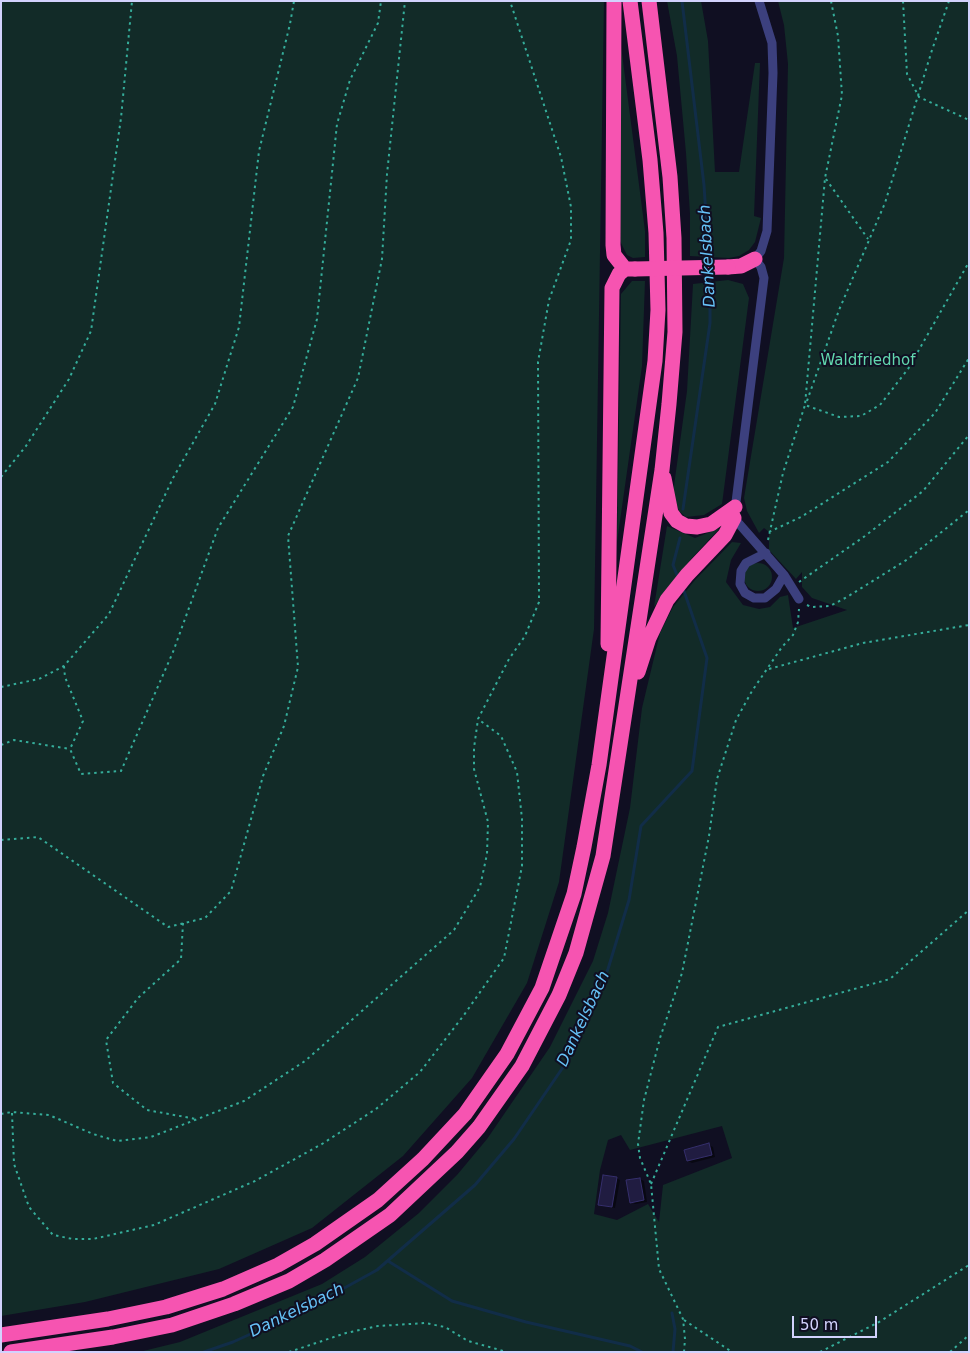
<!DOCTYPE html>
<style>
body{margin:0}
#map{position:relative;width:970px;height:1353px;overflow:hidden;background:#100f22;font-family:"DejaVu Sans",sans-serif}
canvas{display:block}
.frame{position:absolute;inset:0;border:2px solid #d2d2fd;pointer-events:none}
.scale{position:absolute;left:792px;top:1316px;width:85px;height:22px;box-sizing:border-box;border:2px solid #d2d2fd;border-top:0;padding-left:6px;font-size:15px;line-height:18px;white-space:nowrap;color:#d2d2fd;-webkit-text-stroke:4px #100f22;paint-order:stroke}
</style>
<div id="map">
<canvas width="970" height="1353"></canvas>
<div class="frame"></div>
<div class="scale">50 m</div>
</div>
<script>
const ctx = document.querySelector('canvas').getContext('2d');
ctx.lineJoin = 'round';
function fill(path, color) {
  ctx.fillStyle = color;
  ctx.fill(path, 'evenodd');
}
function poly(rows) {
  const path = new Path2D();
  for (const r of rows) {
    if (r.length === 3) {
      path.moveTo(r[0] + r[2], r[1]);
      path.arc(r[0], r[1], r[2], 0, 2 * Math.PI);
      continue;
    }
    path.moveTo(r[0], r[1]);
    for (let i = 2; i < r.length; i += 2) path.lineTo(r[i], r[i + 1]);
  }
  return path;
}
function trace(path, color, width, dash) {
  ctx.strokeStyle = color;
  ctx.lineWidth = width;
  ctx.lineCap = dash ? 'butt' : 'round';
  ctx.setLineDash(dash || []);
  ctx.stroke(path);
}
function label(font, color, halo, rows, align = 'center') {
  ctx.font = font + ' "DejaVu Sans",sans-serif';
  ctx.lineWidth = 4;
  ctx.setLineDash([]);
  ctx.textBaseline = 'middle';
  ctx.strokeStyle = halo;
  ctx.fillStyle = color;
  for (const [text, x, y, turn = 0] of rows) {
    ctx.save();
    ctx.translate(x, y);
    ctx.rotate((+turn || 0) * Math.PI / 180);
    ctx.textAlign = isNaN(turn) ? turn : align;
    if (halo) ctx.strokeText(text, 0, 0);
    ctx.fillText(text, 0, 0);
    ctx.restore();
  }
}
const green = poly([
 [1,1,604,1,594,629,559,882,527,983,472,1078,403,1156,312,1228,219,1269,85,1302,1,1316],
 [667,1,701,1,708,41,715,172,739,172,755,63,760,63,754,216,761,218,755,242,749,250,739,256,729,258,690,256,690,214,686,153,677,56],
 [778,1,969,1,969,1352,139,1352,180,1342,322,1284,365,1257,419,1213,457,1175,487,1139,550,1047,593,961,608,913,630,808,642,708,660,633,673,607,695,580,732,542,741,543,731,560,726,582,743,605,759,609,770,607,780,597,788,595,793,628,847,610,812,598,802,587,802,572,796,579,769,550,769,532,764,528,759,533,747,511,744,498,784,258,788,64,784,25],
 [722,1126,732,1158,663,1185,659,1222,648,1204,617,1220,594,1214,600,1170,608,1140,621,1135,630,1150],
 [620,38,645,231,645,257,633,258,627,255,619,239],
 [728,280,743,284,749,298,722,504,704,515,686,517,679,511,673,493,687,391,693,284],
 [632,281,645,281,642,366,617,542,621,294],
 [667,526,695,538,720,528,692,558,654,607],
 [758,577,14]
]);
const shadow = poly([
 [709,1145,713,1147,715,1157,692,1163,688,1161],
 [616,1178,620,1180,615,1208,599,1204],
 [640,1179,644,1181,647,1202,635,1204,631,1202]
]);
const stream = poly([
 [682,1,704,185,709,264],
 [683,509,710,323,710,273],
 [677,575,673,565,680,538],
 [388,1261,452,1301,526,1322,630,1346,642,1352],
 [672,1313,675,1329,673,1352],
 [204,1352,233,1342,308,1308,377,1270,475,1185,514,1139,570,1057,608,969,629,900,641,826,692,771,707,658,684,591]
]);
const building = poly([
 [709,1143,712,1155,687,1161,684,1150,709,1143],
 [603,1175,617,1177,612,1207,598,1205,603,1175],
 [640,1178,644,1200,630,1203,626,1180,640,1178]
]);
const path = poly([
 [831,1,838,36,842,95,825,178,805,405,839,417,861,416,880,405,908,369,969,262],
 [903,1,907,74,919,97,969,120],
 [826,179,868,239],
 [807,401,839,310,885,203,932,50,949,1],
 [1,477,26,446,69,379,91,331,121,118,132,1],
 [769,532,801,517,888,462,935,413,969,358],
 [768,540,783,473,805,405],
 [799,582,865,536,923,491,969,435],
 [807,605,811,607,830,606,847,597,908,559,969,510],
 [64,666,65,677,83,721,70,749,81,774,121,771,173,652,218,528,293,407,317,319,337,124,350,80,378,23,381,1],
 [769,669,863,643,969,625],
 [1,687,39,679,64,666,109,614,173,478,215,404,239,327,259,151,290,24,294,1],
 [1,745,14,740,70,749],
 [1,840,38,837,168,927,205,918,231,891,263,776,284,726,298,667,288,536,358,378,382,259,387,174,405,1],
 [183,923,181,959,138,998,106,1040,113,1083,147,1110,196,1119],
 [12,1113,14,1164,29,1207,53,1235,73,1239,93,1239,154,1225,255,1181,322,1144,376,1109,420,1072,464,1015,504,958,522,866,522,819,517,772,501,736,478,719],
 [1,1114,12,1112,49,1115,93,1134,117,1141,151,1137,244,1101,305,1061,454,930,480,887,487,854,488,822,474,769,474,748,478,719,509,659,525,636,539,602,538,362,549,300,571,240,571,207,561,157,510,1],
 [651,1184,718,1027,890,979,969,910],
 [684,1320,732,1352],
 [289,1352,346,1333,378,1326,425,1323,445,1327,468,1341,507,1352],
 [684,1352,685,1339,683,1319,659,1269,651,1184,640,1158,638,1144,644,1100,660,1038,682,973,709,836,717,779,736,720,752,691,782,647,793,635,798,622,799,609],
 [820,1352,879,1322,969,1265],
 [950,1352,969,1335]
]);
const street = poly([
 [759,1,772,43,773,73,767,231,761,251,755,259,761,267,764,278,734,518,784,575,799,599],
 [766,553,746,563,741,571,740,584,745,593,754,598,765,598,776,589,784,575]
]);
const highway = poly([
 [614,1,613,245,614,255,625,269],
 [728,267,741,266,755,259],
 [664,478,671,513,677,521,686,526,697,527,711,524,735,507],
 [608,644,612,288,619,274,625,269,635,269],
 [638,672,649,638,667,600,687,575,725,535,734,518],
 [1,1335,108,1319,166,1307,223,1289,278,1265,315,1244,378,1200,423,1159,465,1114,507,1054,542,988,574,894,584,847,599,765,655,361,658,310,656,233,650,160,630,1],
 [11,1352,113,1337,172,1325,234,1304,289,1281,325,1260,390,1215,457,1152,479,1127,522,1066,559,995,576,953,603,856,662,470,669,404,675,332,674,238,670,177,649,1]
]);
const highwayBridge = poly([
 [635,269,728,267]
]);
const parkNames = [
 ["Waldfriedhof",868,361]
];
const waterNames = [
 ["Dankelsbach",708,256,-93],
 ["Dankelsbach",584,1019,-65],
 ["Dankelsbach",297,1311,-26]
];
fill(green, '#122b28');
fill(shadow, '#0007');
trace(stream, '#112d48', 3);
fill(building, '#201c41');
trace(building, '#352f6c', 1);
trace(path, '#35ad9a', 2, [2.5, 4]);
trace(street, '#3c407e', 9);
trace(highway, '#f654b1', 15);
trace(highwayBridge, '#f654b1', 15);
label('15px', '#62d8af', '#100f22', parkNames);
label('italic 16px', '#66c2f7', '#100f22', waterNames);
</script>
